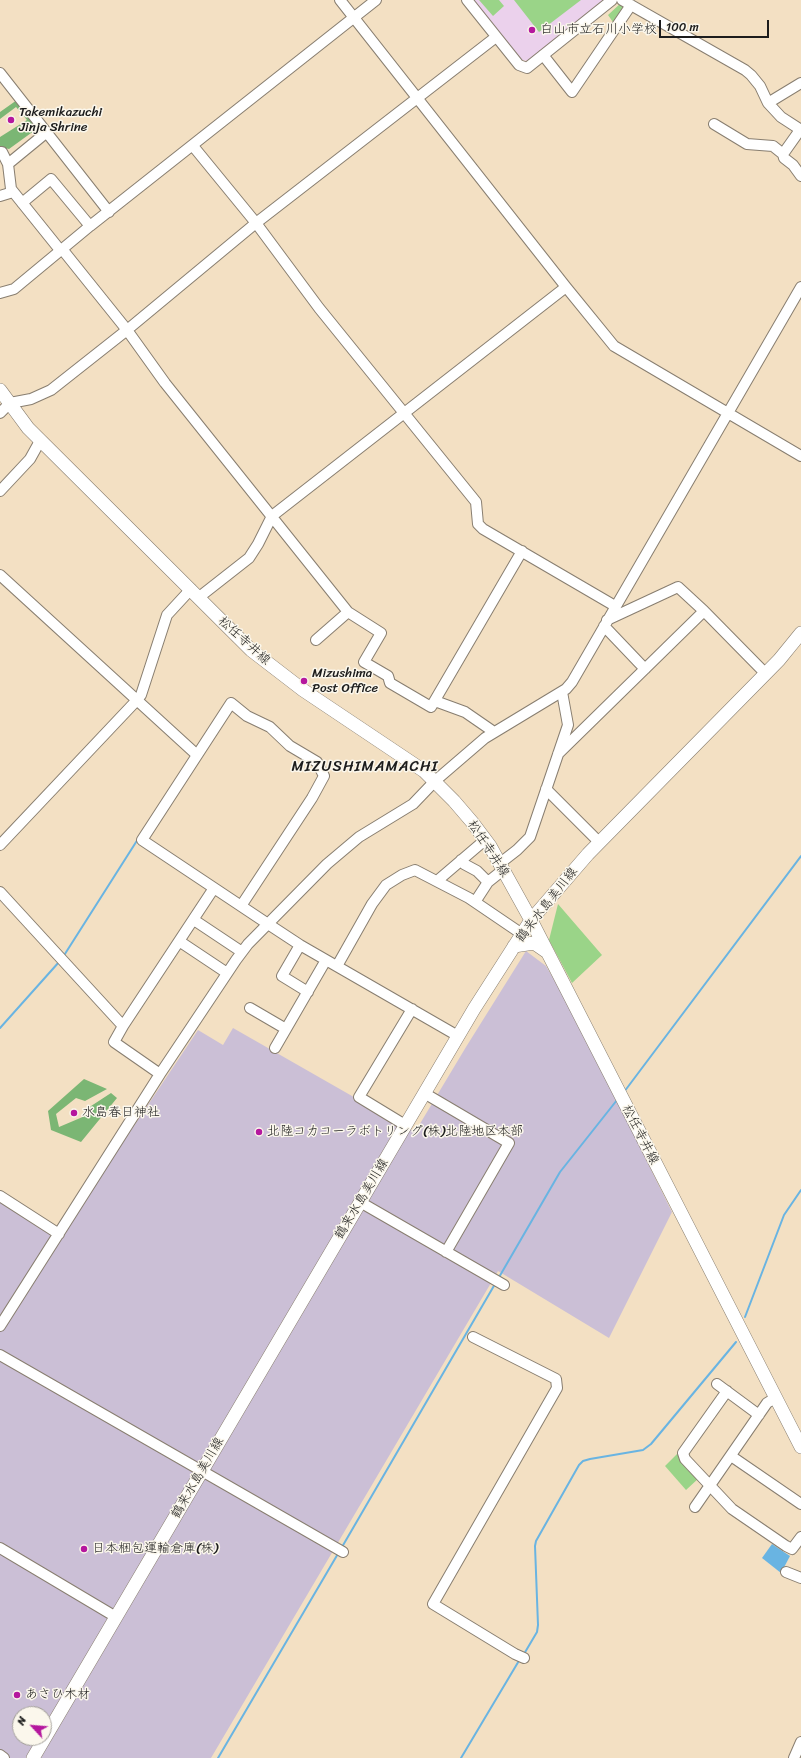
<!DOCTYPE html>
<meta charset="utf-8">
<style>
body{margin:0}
#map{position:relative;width:801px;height:1758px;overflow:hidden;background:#f3e0c3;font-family:Sriracha,sans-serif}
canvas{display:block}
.north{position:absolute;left:12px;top:1706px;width:40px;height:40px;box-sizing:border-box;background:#fbf7ec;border:1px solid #a29f99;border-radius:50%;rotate:296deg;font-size:11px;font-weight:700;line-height:16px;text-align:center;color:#1c1c1c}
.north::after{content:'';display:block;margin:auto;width:14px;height:18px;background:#b5179e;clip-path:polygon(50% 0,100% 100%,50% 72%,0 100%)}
.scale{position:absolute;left:659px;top:20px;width:110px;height:18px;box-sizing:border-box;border:2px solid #1c1c1c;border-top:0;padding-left:5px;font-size:12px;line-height:14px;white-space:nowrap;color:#1c1c1c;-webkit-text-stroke:3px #fbf7ec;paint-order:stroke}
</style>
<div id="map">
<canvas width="801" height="1758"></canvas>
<div class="north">N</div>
<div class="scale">100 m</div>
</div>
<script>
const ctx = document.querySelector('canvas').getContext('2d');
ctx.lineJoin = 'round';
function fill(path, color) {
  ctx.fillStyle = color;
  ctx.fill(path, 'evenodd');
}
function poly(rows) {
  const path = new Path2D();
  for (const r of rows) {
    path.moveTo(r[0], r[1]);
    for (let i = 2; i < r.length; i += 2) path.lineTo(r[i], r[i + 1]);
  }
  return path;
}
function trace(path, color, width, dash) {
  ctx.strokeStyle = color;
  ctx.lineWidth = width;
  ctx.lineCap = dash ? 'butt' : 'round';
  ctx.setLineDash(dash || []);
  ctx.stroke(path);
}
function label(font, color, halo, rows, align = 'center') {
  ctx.font = font + ' Sriracha,"Klee One",sans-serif';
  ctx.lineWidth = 3;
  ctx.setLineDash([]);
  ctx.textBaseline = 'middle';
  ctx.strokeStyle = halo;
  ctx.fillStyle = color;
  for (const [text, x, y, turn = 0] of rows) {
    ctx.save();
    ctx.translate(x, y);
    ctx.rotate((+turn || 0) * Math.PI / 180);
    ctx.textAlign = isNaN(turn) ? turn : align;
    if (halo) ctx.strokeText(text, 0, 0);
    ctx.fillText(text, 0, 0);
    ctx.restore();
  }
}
const built = poly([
 [473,0,605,0,529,61,519,60]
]);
const industrial = poly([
 [526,951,546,966,571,1008,672,1212,609,1338,498,1271,211,1758,9,1758,0,1753,0,1192,63,1232,198,1030,223,1045,233,1028,415,1132,466,1047],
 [20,1714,44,1714,44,1738,20,1738]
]);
const green = poly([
 [479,0,499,0,504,6,493,16],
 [514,0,581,0,539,32],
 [622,2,628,6,615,25,608,15],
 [558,904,602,955,572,983,549,940],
 [677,1454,699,1478,686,1490,665,1466]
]);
const forest = poly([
 [17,100,38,128,9,149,0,147,0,137,27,120,16,107,0,119,0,112],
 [84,1079,107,1089,85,1101,76,1098,56,1114,59,1127,85,1116,88,1108,111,1093,117,1098,81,1142,51,1130,48,1111]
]);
const water = poly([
 [772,1544,790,1556,781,1573,762,1558]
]);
const stream = poly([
 [63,957,138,839],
 [0,1028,59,962],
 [624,1092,801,856],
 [498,1279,560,1172,617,1100],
 [745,1317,784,1215,801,1190],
 [342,1547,495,1284],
 [524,1654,537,1632,538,1625,535,1546,536,1541,579,1465,583,1461,590,1459,643,1450,651,1444,736,1342],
 [218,1758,339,1552],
 [461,1758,520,1659]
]);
const minor = poly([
 [340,0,566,287,614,346,801,456],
 [467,0,519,65,527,68,612,0],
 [622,0,745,70,751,75,760,86,768,103,801,83],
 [543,55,572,92,631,5],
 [0,73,109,212],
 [768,103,781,117,801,130],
 [714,124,747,144,773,146,783,154,784,158,793,165,801,176],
 [193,146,256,223,319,308,476,502,478,524,483,529,615,606],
 [0,152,2,152,8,164,11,189,60,250],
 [783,154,800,130],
 [8,164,47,132],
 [0,196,13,192],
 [22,203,51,179,90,226],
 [62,249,127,330,165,383,348,612,381,633,364,662,388,676,390,683,431,707,522,551],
 [0,293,14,289,90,226,376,0],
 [0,413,10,403,31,399,51,390,127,330,256,223,496,37],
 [0,491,30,459,40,441],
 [0,575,197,755],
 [198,598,249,558,258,544,272,516,566,287],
 [704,611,766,674],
 [604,626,645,669],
 [316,640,348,612],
 [435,701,465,712,494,732],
 [558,754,704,611,678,587,607,620],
 [546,789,599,842],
 [0,845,137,700,141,695,167,615,191,589],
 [461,860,464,864,477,871,488,882],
 [499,864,517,850,530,837,568,725,562,692],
 [437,881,485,840],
 [0,892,123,1026,114,1042,160,1074],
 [475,902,488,882,503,870],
 [241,906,312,798,324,776,317,762,290,746,270,727,247,716,231,703,142,840,265,922,300,945,458,1036],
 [194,920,242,952],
 [179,941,227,973],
 [300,945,282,976,308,992],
 [337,966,372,904,386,885,402,875,415,870,469,898,522,934],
 [250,1008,286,1029],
 [123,1026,214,888],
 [275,1048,326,960],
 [424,1093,509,1143,446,1252],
 [405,1125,359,1097,412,1009],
 [0,1196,59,1234],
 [360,1202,504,1285],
 [0,1326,160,1074,236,960,248,944,327,864,359,837,413,804,435,781,485,738,566,689,572,682,801,287],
 [473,1337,556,1379,557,1388,433,1604,515,1654,524,1658],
 [0,1355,343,1552],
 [717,1384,759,1415],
 [727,1391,683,1453,685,1459,732,1509,786,1546,792,1549,801,1537],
 [731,1456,801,1504],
 [695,1507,767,1403,775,1398],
 [0,1548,116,1617],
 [786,1572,801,1578],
 [0,1755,4,1758],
 [794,1758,801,1742]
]);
const major = poly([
 [0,390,28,428,251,650,303,690,424,771,454,801,472,822,490,846,531,920,801,1447],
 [514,946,534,943,547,952],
 [33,1758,474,1009,531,920,588,854,779,660,801,633]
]);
const markers = [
 [532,30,4,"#b5179e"],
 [11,120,4,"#b5179e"],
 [304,681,4,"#b5179e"],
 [74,1113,4,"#b5179e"],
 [259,1132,4,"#b5179e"],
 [84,1549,4,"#b5179e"],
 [17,1695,4,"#b5179e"]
];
const poiNames = [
 ["白山市立石川小学校",540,30],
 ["Takemikazuchi",19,113],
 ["Jinja Shrine",19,128],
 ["Mizushima",312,674],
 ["Post Office",312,689],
 ["水島春日神社",82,1113],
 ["北陸コカコーラボトリング(株)北陸地区本部",267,1132],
 ["日本梱包運輸倉庫(株)",92,1549],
 ["あさひ木材",25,1695]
];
const streetNames = [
 ["松任寺井線",244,641,42],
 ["松任寺井線",488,849,57],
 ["鶴来水島美川線",547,905,-52],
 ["松任寺井線",640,1135,63],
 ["鶴来水島美川線",362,1199,-59],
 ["鶴来水島美川線",198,1478,-60]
];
const quarterNames = [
 ["MIZUSHIMAMACHI",365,767]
];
fill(built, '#ebd1ec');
fill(industrial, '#cbbfd6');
fill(green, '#9ad488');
fill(forest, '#7bb674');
fill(water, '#69b4e2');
trace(stream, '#69b4e2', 2);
trace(minor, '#887e70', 12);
trace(major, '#887e70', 14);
trace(minor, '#fff', 10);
trace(major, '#fff', 13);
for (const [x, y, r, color] of markers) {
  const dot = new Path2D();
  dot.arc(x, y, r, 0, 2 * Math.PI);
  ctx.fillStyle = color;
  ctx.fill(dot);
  trace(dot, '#fbf7ec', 1.5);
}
label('13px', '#1c1c1c', '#fbf7ec', poiNames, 'left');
label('13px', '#1c1c1c', '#fbf7ec', streetNames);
ctx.letterSpacing = '1px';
label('15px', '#1c1c1c', '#fbf7ec', quarterNames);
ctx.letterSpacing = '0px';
</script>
